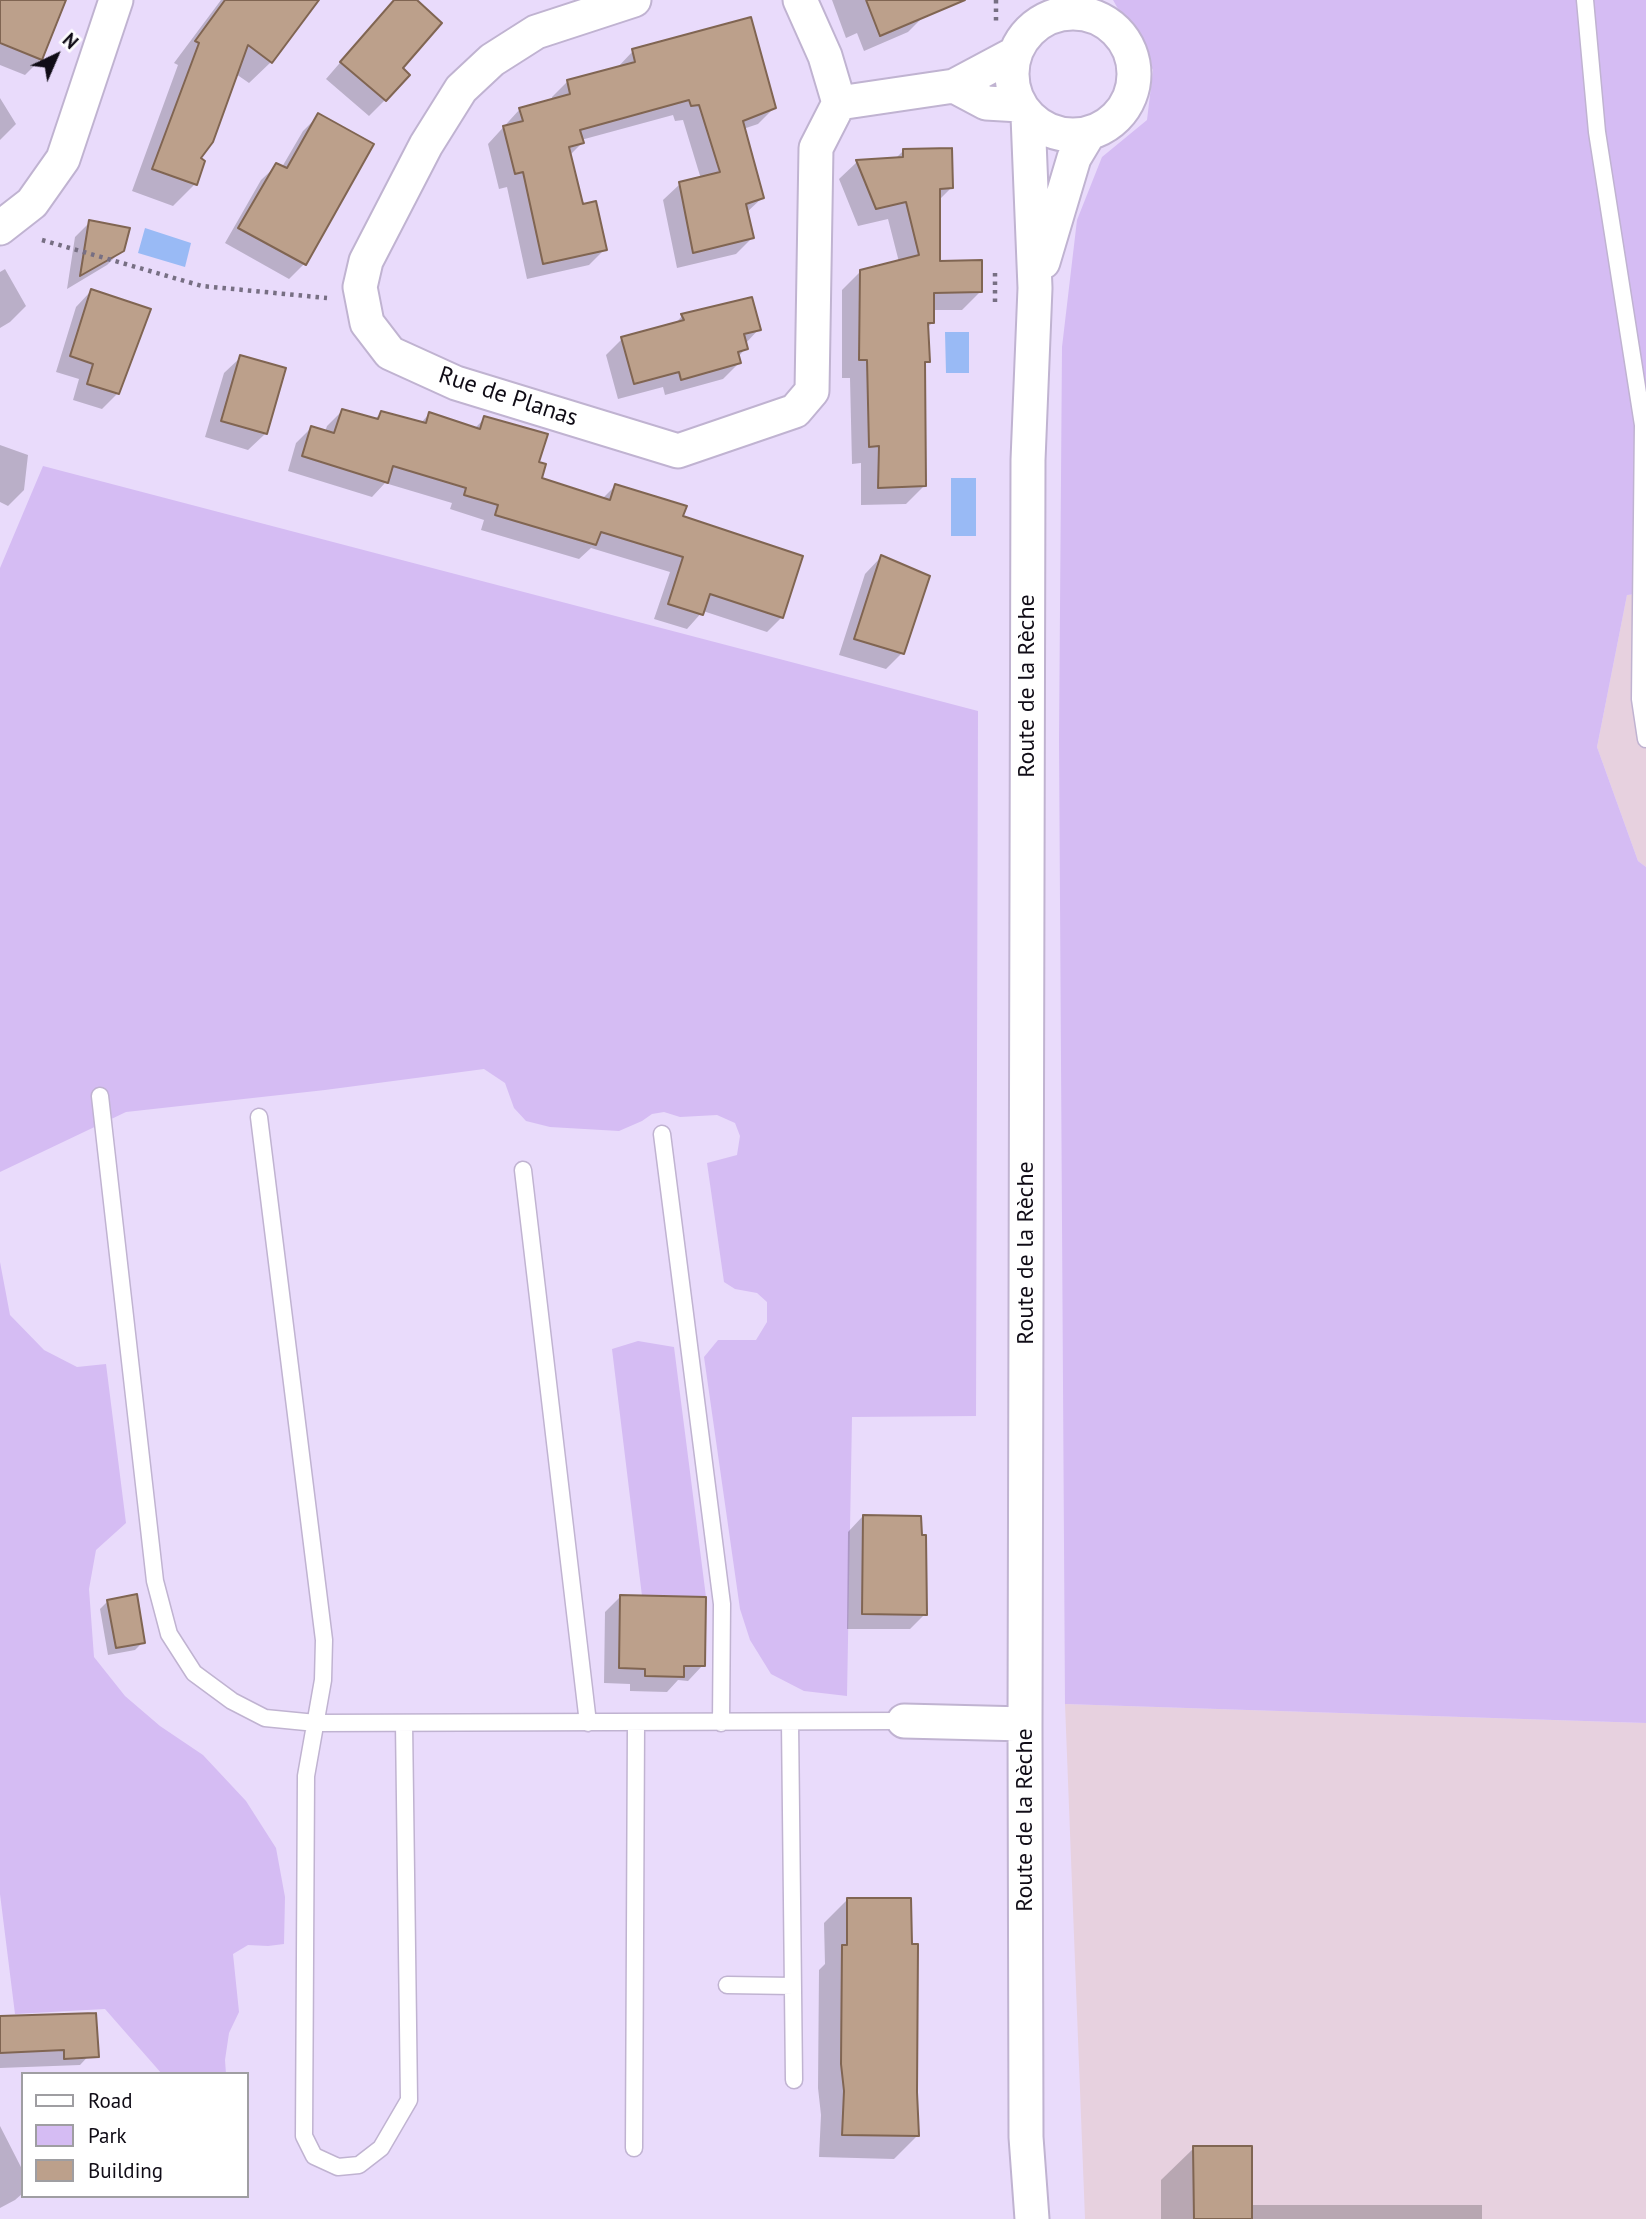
<!DOCTYPE html>
<meta charset="utf-8">
<style>
body{margin:0}
#map{position:relative;width:1646px;height:2219px;overflow:hidden;background:#e9dbfb;font-family:"PT Sans",sans-serif}
canvas{display:block}
.legend{position:absolute;left:21px;top:2072px;width:228px;height:126px;box-sizing:border-box;background:#fff;border:2px solid #9f9ea2;margin:0;padding:9px 12px;list-style:none;font-size:21px;color:#100c16}
.legend li{display:flex;align-items:center;gap:14px;height:35px}
.legend b{width:35px;border:2px solid #9f9ea2}
.north{position:absolute;left:21px;top:21px;width:70px;height:70px;-webkit-text-stroke:5px #fff;paint-order:stroke;rotate:44deg;font-size:19px;font-weight:700;line-height:28px;text-align:center;color:#100c16}
.north::after{content:'';display:block;margin:auto;width:24px;height:32px;background:#100c16;clip-path:polygon(50% 0,100% 100%,50% 72%,0 100%)}
</style>
<div id="map">
<canvas width="1646" height="2219"></canvas>
<ul class="legend">
<li><b style="height:9px;background:#fff"></b>Road</li>
<li><b style="height:19px;background:#d5bcf3"></b>Park</li>
<li><b style="height:19px;background:#bca08b"></b>Building</li>
</ul>
<div class="north">N</div>
</div>
<script>
const ctx = document.querySelector('canvas').getContext('2d');
ctx.lineJoin = 'round';
function fill(path, color) {
  ctx.fillStyle = color;
  ctx.fill(path, 'evenodd');
}
function poly(rows) {
  const path = new Path2D();
  for (const r of rows) {
    if (r.length === 3) {
      path.moveTo(r[0] + r[2], r[1]);
      path.arc(r[0], r[1], r[2], 0, 2 * Math.PI);
      continue;
    }
    path.moveTo(r[0], r[1]);
    for (let i = 2; i < r.length; i += 2) path.lineTo(r[i], r[i + 1]);
  }
  return path;
}
function trace(path, color, width, dash) {
  ctx.strokeStyle = color;
  ctx.lineWidth = width;
  ctx.lineCap = dash ? 'butt' : 'round';
  ctx.setLineDash(dash || []);
  ctx.stroke(path);
}
function label(font, color, halo, rows, align = 'center') {
  ctx.font = font + ' "PT Sans",sans-serif';
  ctx.lineWidth = 5;
  ctx.setLineDash([]);
  ctx.textBaseline = 'middle';
  ctx.strokeStyle = halo;
  ctx.fillStyle = color;
  for (const [text, x, y, turn = 0] of rows) {
    ctx.save();
    ctx.translate(x, y);
    ctx.rotate((+turn || 0) * Math.PI / 180);
    ctx.textAlign = isNaN(turn) ? turn : align;
    if (halo) ctx.strokeText(text, 0, 0);
    ctx.fillText(text, 0, 0);
    ctx.restore();
  }
}
const industrial = poly([
 [1646,593,1646,867,1638,861,1597,747,1627,595],
 [1065,1704,1646,1723,1646,2219,1085,2219]
]);
const green = poly([
 [1113,0,1646,0,1646,593,1627,595,1597,747,1638,861,1646,867,1646,1723,1065,1704,1059,740,1062,347,1077,220,1102,157,1147,120,1153,70],
 [43,466,978,711,976,1416,852,1417,847,1696,804,1691,771,1674,750,1640,740,1609,704,1357,718,1340,756,1340,767,1322,767,1302,757,1293,735,1289,724,1282,707,1163,737,1155,740,1136,735,1123,717,1115,680,1117,664,1112,652,1114,642,1121,619,1131,550,1127,526,1121,514,1108,505,1083,484,1069,325,1090,126,1112,0,1172,0,568],
 [0,1262,10,1315,44,1350,77,1367,106,1364,126,1523,96,1550,89,1589,94,1657,125,1696,160,1726,203,1755,246,1801,276,1848,285,1897,284,1944,268,1946,248,1945,233,1954,239,2012,229,2033,225,2060,226,2074,162,2074,105,2009,15,2014,0,1894],
 [638,1341,674,1347,706,1597,642,1596,612,1349]
]);
const water = poly([
 [145,228,191,243,185,267,138,253],
 [945,332,969,332,969,373,946,373],
 [951,478,976,478,976,536,951,536]
]);
const shadow = poly([
 [0,0,45,0,41,59,25,75,0,65],
 [221,0,314,0,271,62,249,83,236,74,198,158,195,184,173,206,132,191,178,65,174,63],
 [394,0,414,0,401,69,385,100,369,116,326,79],
 [832,0,918,0,924,16,908,32,864,51,857,33,846,38],
 [633,51,775,107,758,124,743,129,762,198,746,213,752,238,736,254,677,268,663,200,680,184,701,179,683,120,675,121,673,115,581,140,582,143,569,156,582,206,605,249,589,265,527,279,507,187,499,189,488,144,520,109,552,101,552,97,568,81,617,68],
 [0,98,16,124,0,140],
 [318,116,371,144,304,264,289,279,225,243,261,180,277,165,282,167,303,131],
 [904,150,951,188,938,201,938,263,980,292,962,310,933,310,933,322,927,328,928,361,923,366,924,486,906,504,861,505,861,463,852,464,850,378,842,378,842,290,861,271,899,262,888,219,858,226,839,179,857,162,895,159],
 [90,222,122,250,107,265,67,289,75,237],
 [5,269,26,306,10,322,0,328,0,272],
 [91,291,118,393,102,409,73,400,79,379,56,372,76,307],
 [682,316,759,329,745,344,746,348,738,357,739,363,723,379,665,395,663,387,618,399,606,355,622,339,674,325],
 [241,357,284,370,265,434,248,450,205,437,224,373],
 [342,411,374,420,381,413,420,424,429,414,474,429,485,418,537,463,540,479,602,499,615,486,681,517,782,617,767,632,703,611,687,629,654,619,670,572,591,548,579,559,481,530,484,520,450,509,452,503,385,483,372,497,288,471,296,443,311,428,325,432,327,426],
 [0,445,28,455,24,490,8,506,0,502],
 [881,557,902,653,886,669,839,655,865,574],
 [863,1516,925,1614,910,1629,847,1629,848,1532],
 [620,1597,703,1665,688,1681,678,1680,667,1692,630,1691,630,1684,604,1683,605,1612],
 [108,1601,143,1642,135,1650,108,1655,100,1609],
 [847,1900,910,1946,916,1946,918,2135,894,2159,819,2157,821,2115,818,2088,819,1970,825,1964,824,1923],
 [0,2018,96,2048,80,2065,0,2068],
 [0,2126,23,2171,23,2193,15,2200,0,2208],
 [1194,2148,1250,2205,1482,2205,1482,2219,1161,2219,1161,2180]
]);
const building = poly([
 [0,0,66,0,42,60,0,43,0,0],
 [225,0,319,0,272,63,248,45,213,142,201,158,205,161,197,185,152,169,199,43,195,41,225,0],
 [394,0,417,0,442,23,403,68,410,75,386,101,340,62,394,0],
 [866,0,965,0,880,36,866,0],
 [751,17,776,108,743,121,764,198,746,204,754,238,693,253,679,182,720,172,699,105,691,106,689,100,580,130,584,143,569,147,583,204,596,201,607,250,543,264,523,172,515,174,503,126,523,121,519,108,570,94,567,80,635,62,632,49,751,17],
 [318,113,374,144,306,265,238,228,276,163,287,168,318,113],
 [952,148,953,188,940,189,940,261,982,260,982,292,934,293,934,323,928,323,930,362,925,362,926,486,878,488,879,446,869,447,867,360,859,360,860,270,919,255,906,202,876,209,856,160,903,157,903,149,952,148],
 [89,220,130,228,124,251,80,276,89,220],
 [91,289,151,309,119,394,87,384,93,364,70,356,91,289],
 [752,297,761,330,744,334,748,349,738,352,741,363,681,380,679,372,634,384,621,337,684,320,681,314,752,297],
 [240,355,286,368,267,434,221,421,240,355],
 [342,409,378,419,381,411,426,423,429,412,480,429,484,416,548,434,539,462,546,464,542,478,610,500,615,484,687,506,683,516,803,556,783,618,710,594,703,615,668,604,683,557,601,532,596,545,495,515,498,505,464,495,466,488,393,466,388,483,302,456,311,426,334,433,342,409],
 [881,555,930,576,904,654,854,639,881,555],
 [863,1515,921,1516,922,1535,926,1535,927,1615,862,1614,863,1515],
 [137,1594,145,1643,116,1648,107,1600,137,1594],
 [620,1595,706,1597,705,1666,684,1666,684,1677,645,1676,645,1669,619,1668,620,1595],
 [847,1898,911,1898,912,1944,918,1944,917,2092,919,2136,842,2135,844,2091,841,2064,842,1945,847,1945,847,1898],
 [96,2013,99,2057,64,2059,64,2050,0,2053,0,2016,96,2013],
 [1193,2146,1252,2146,1252,2219,1194,2219,1193,2146]
]);
const path = poly([
 [996,0,996,24],
 [42,240,202,286,327,298],
 [995,273,995,303]
]);
const lane = poly([
 [1585,0,1597,132,1643,425,1640,699,1646,739],
 [100,1096,155,1581,169,1634,194,1673,232,1701,265,1718,316,1723,904,1721],
 [259,1117,324,1640,323,1680,306,1776,304,2136,314,2156,338,2167,359,2165,381,2148,409,2100,404,1723],
 [662,1134,722,1604,721,1723],
 [523,1170,588,1723],
 [790,1722,794,2080],
 [727,1985,793,1986],
 [634,2148,636,1723]
]);
const street = poly([
 [634,0,536,32,492,60,461,89,426,145,366,261,360,287,367,323,390,353,456,383,678,451,795,411,812,391,816,148,839,103,825,56,800,0],
 [1073,74,61],
 [954,86,986,103,1020,105],
 [839,103,954,86,1014,54],
 [1028,116,1035,288,1028,460,1025,1724,1026,2137,1032,2219],
 [0,228,32,203,63,159,116,0],
 [1043,262,1074,158,1089,133],
 [904,1721,1025,1724]
]);
const streetNames = [
 ["Rue de Planas",508,397,18],
 ["Route de la Rèche",1027,686,-90],
 ["Route de la Rèche",1026,1253,-90],
 ["Route de la Rèche",1025,1820,-90]
];
fill(industrial, '#e7d1df');
fill(green, '#d5bcf3');
fill(water, '#99baf5');
fill(shadow, '#0003');
fill(building, '#bca08b');
trace(building, '#806552', 2);
trace(lane, '#c0b3d1', 19);
trace(street, '#c0b3d1', 37);
trace(path, '#776f83', 4.5, [3.5, 5]);
trace(lane, '#fff', 16);
trace(street, '#fff', 33);
label('24px', '#100c16', '#fff', streetNames);
</script>
